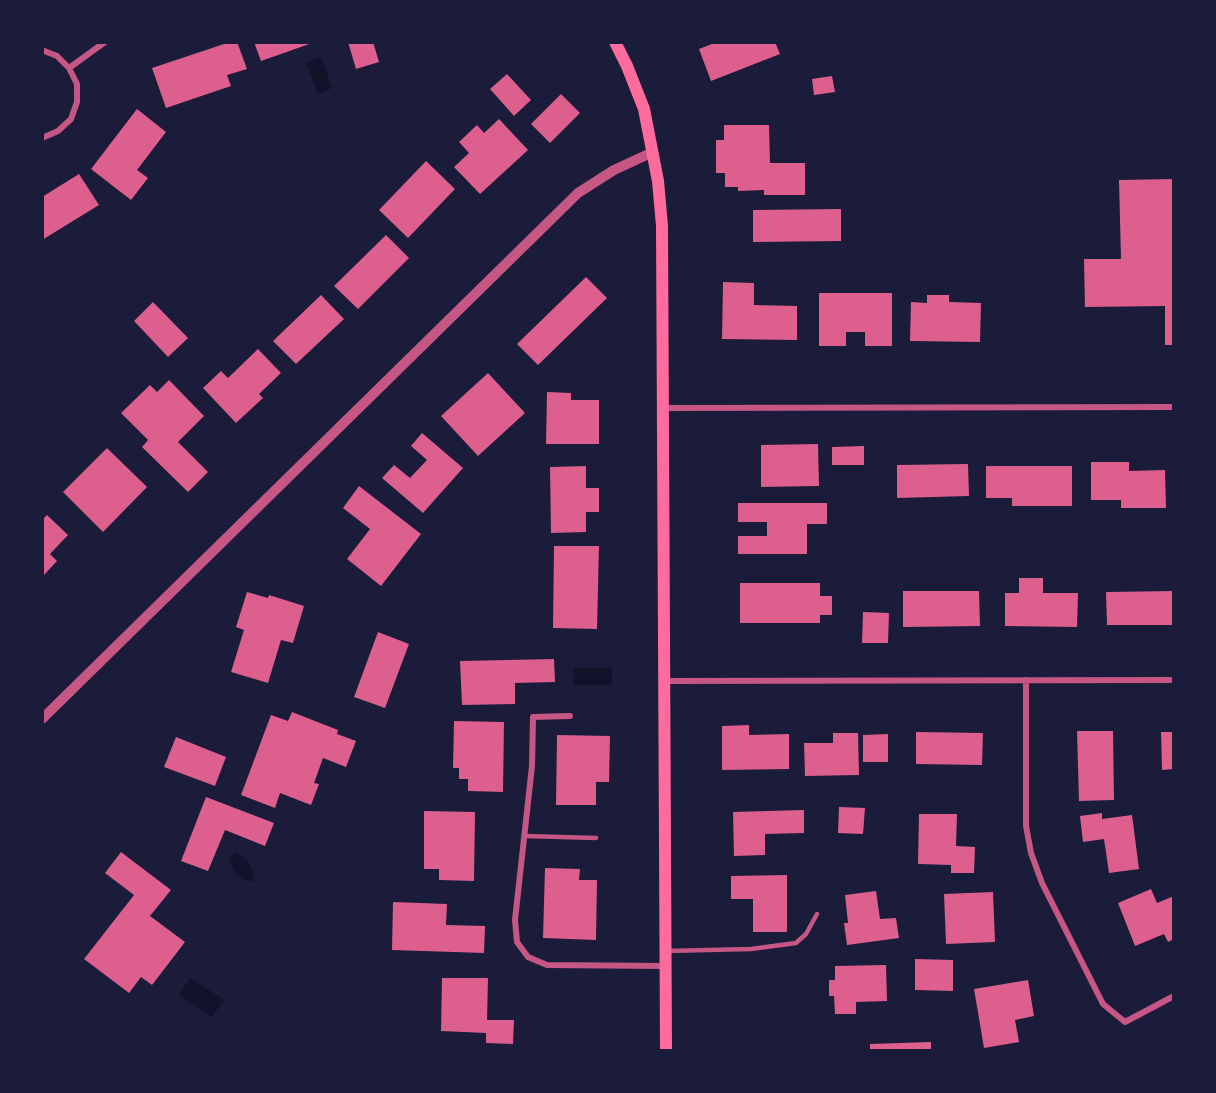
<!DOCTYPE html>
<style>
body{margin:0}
#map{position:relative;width:1216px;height:1093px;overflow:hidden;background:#1b1b3a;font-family:Georgia,serif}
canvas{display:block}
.frame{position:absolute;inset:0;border:44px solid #1b1b3a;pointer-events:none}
</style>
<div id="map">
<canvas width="1216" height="1093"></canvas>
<div class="frame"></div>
</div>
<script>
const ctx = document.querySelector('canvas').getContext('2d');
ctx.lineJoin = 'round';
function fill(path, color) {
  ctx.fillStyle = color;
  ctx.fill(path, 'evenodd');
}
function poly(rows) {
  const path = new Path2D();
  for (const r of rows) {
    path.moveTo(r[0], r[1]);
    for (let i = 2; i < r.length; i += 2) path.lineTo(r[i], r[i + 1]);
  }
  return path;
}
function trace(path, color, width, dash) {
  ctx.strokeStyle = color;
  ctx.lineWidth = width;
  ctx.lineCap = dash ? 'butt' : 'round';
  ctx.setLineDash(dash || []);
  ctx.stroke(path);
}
const water = poly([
 [321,57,332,88,318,94,306,63],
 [573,668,612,668,612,685,573,685],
 [235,853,242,855,247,860,255,876,253,882,242,879,233,869,229,859],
 [190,978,224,1000,212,1017,179,995]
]);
const building = poly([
 [230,42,237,42,247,69,227,75,231,86,166,108,152,68],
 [254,42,315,42,261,61],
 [348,42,373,42,379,62,356,69],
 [717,42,775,42,780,54,711,81,699,49],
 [507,74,531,100,514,116,490,89],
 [832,76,835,92,814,95,812,79],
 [561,94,580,113,550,143,531,124],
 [137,109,166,132,137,170,148,178,131,200,91,169],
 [499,119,528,150,480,194,454,167,469,153,459,142,477,125,484,133],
 [724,125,769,125,770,163,805,163,805,195,764,195,764,190,738,191,738,187,725,187,725,173,716,173,716,140,724,140],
 [426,161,455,189,408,238,379,210],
 [79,174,99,205,42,240,42,197],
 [1174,179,1174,345,1165,345,1165,306,1085,307,1084,259,1121,259,1119,180],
 [841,209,841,241,753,242,753,210],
 [386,235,409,258,358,309,334,286],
 [586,277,607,298,538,365,517,344],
 [723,282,754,283,754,305,797,306,797,340,722,339],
 [819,293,892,293,892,346,865,346,865,332,846,332,846,346,819,346],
 [321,295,344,319,296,364,273,341],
 [927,295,949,295,949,302,981,303,980,342,910,341,911,302,927,303],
 [153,302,188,338,168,357,134,321],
 [258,349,281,373,259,394,263,398,236,423,203,388,221,371,228,378],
 [488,373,525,413,478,456,441,416],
 [169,380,204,416,178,442,208,472,188,492,142,447,148,440,121,413,150,385,157,392],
 [547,392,571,393,571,400,599,400,599,444,546,444],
 [422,433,463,468,423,513,382,478,394,465,410,478,427,460,411,446],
 [818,444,819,486,761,487,761,445],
 [864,446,864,465,832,465,832,447],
 [107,448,147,487,103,532,63,492],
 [1091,462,1129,462,1129,471,1165,470,1166,508,1121,508,1121,500,1091,500],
 [968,464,969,496,897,498,897,465],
 [586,466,586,488,599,488,599,512,586,512,586,532,551,533,550,467],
 [986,466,1072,466,1072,506,1012,506,1012,498,986,498],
 [359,486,421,534,381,586,347,559,370,529,343,508],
 [738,503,827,503,827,524,807,524,807,554,738,554,738,536,767,536,767,522,738,522],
 [47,515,68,535,50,554,57,561,44,575,42,573,42,520],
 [554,546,599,546,597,629,553,628],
 [1019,578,1043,578,1043,593,1078,593,1077,627,1005,626,1005,593,1019,593],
 [740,583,820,583,820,596,832,596,832,615,820,615,820,623,740,623],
 [903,591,979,591,980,626,903,627],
 [1174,591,1174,625,1107,625,1106,592],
 [247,592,268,598,269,595,304,606,293,643,281,640,268,683,231,672,244,630,236,627],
 [863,612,889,613,888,643,862,643],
 [378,632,409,644,385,708,354,697],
 [554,659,555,682,515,683,515,704,462,705,460,661],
 [292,712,338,730,337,734,356,741,346,767,323,758,314,783,319,784,311,805,280,793,275,808,241,795,271,715,288,721],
 [454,721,504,722,503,792,468,791,468,779,459,779,459,768,453,768],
 [749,725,749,735,789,734,789,769,722,770,722,726],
 [1077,731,1113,731,1114,800,1079,801],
 [916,732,983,733,982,765,916,764],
 [1161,732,1174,732,1174,769,1162,770],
 [833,733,858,733,859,775,805,776,804,743,833,743],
 [888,734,888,762,863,762,863,735],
 [557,735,610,736,609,782,596,782,596,805,556,805],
 [176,737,226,757,215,786,164,767],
 [206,797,274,823,265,846,225,830,208,871,181,861],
 [839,807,865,808,863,834,838,833],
 [804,810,804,833,765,834,765,855,734,856,733,812],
 [424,811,475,812,474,881,439,880,439,869,424,869],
 [1102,813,1102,819,1132,815,1139,869,1109,873,1104,839,1083,842,1080,816],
 [919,814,957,814,956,846,975,847,974,873,951,873,951,865,918,864],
 [121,852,171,890,150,916,185,942,152,985,141,977,129,993,84,959,134,895,105,873],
 [545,868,580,869,579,880,597,880,596,940,543,938],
 [787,875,787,932,753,932,753,899,731,899,731,876],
 [1151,889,1157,903,1174,896,1174,939,1168,942,1164,934,1135,946,1118,903],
 [876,891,880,919,896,918,899,938,847,945,844,923,848,923,845,895],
 [993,892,995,942,946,944,944,894],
 [393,902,447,904,446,925,485,926,484,953,392,950],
 [915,959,953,960,953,991,915,990],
 [886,965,887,1001,856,1002,856,1014,835,1014,834,996,829,996,829,980,835,980,835,966],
 [442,978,488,978,487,1020,514,1020,513,1044,486,1043,486,1033,441,1031],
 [1028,980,1034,1016,1015,1020,1019,1042,984,1048,974,989],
 [931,1042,931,1051,870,1051,870,1044]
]);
const service = poly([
 [525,836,596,838],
 [666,951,751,949,796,943,806,934,817,914]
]);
const minor = poly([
 [42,50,57,56,69,68,77,84,77,102,71,119,58,131,42,138],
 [69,68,105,42],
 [663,408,1174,407],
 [1026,680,1026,826,1031,853,1042,883,1103,1004,1125,1022,1174,996],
 [665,681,1174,680],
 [570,716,533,717,532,766,515,920,517,942,528,957,547,965,666,966]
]);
const tertiary = poly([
 [42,719,578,193,614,170,653,152]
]);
const secondary = poly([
 [615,42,627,66,644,109,658,181,662,226,666,1051]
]);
fill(water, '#12122b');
fill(building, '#dd5f8e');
trace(service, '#c65784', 4.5);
trace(minor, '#c65784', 6);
trace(tertiary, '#c65784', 10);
trace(secondary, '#ff6b9d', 12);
</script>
